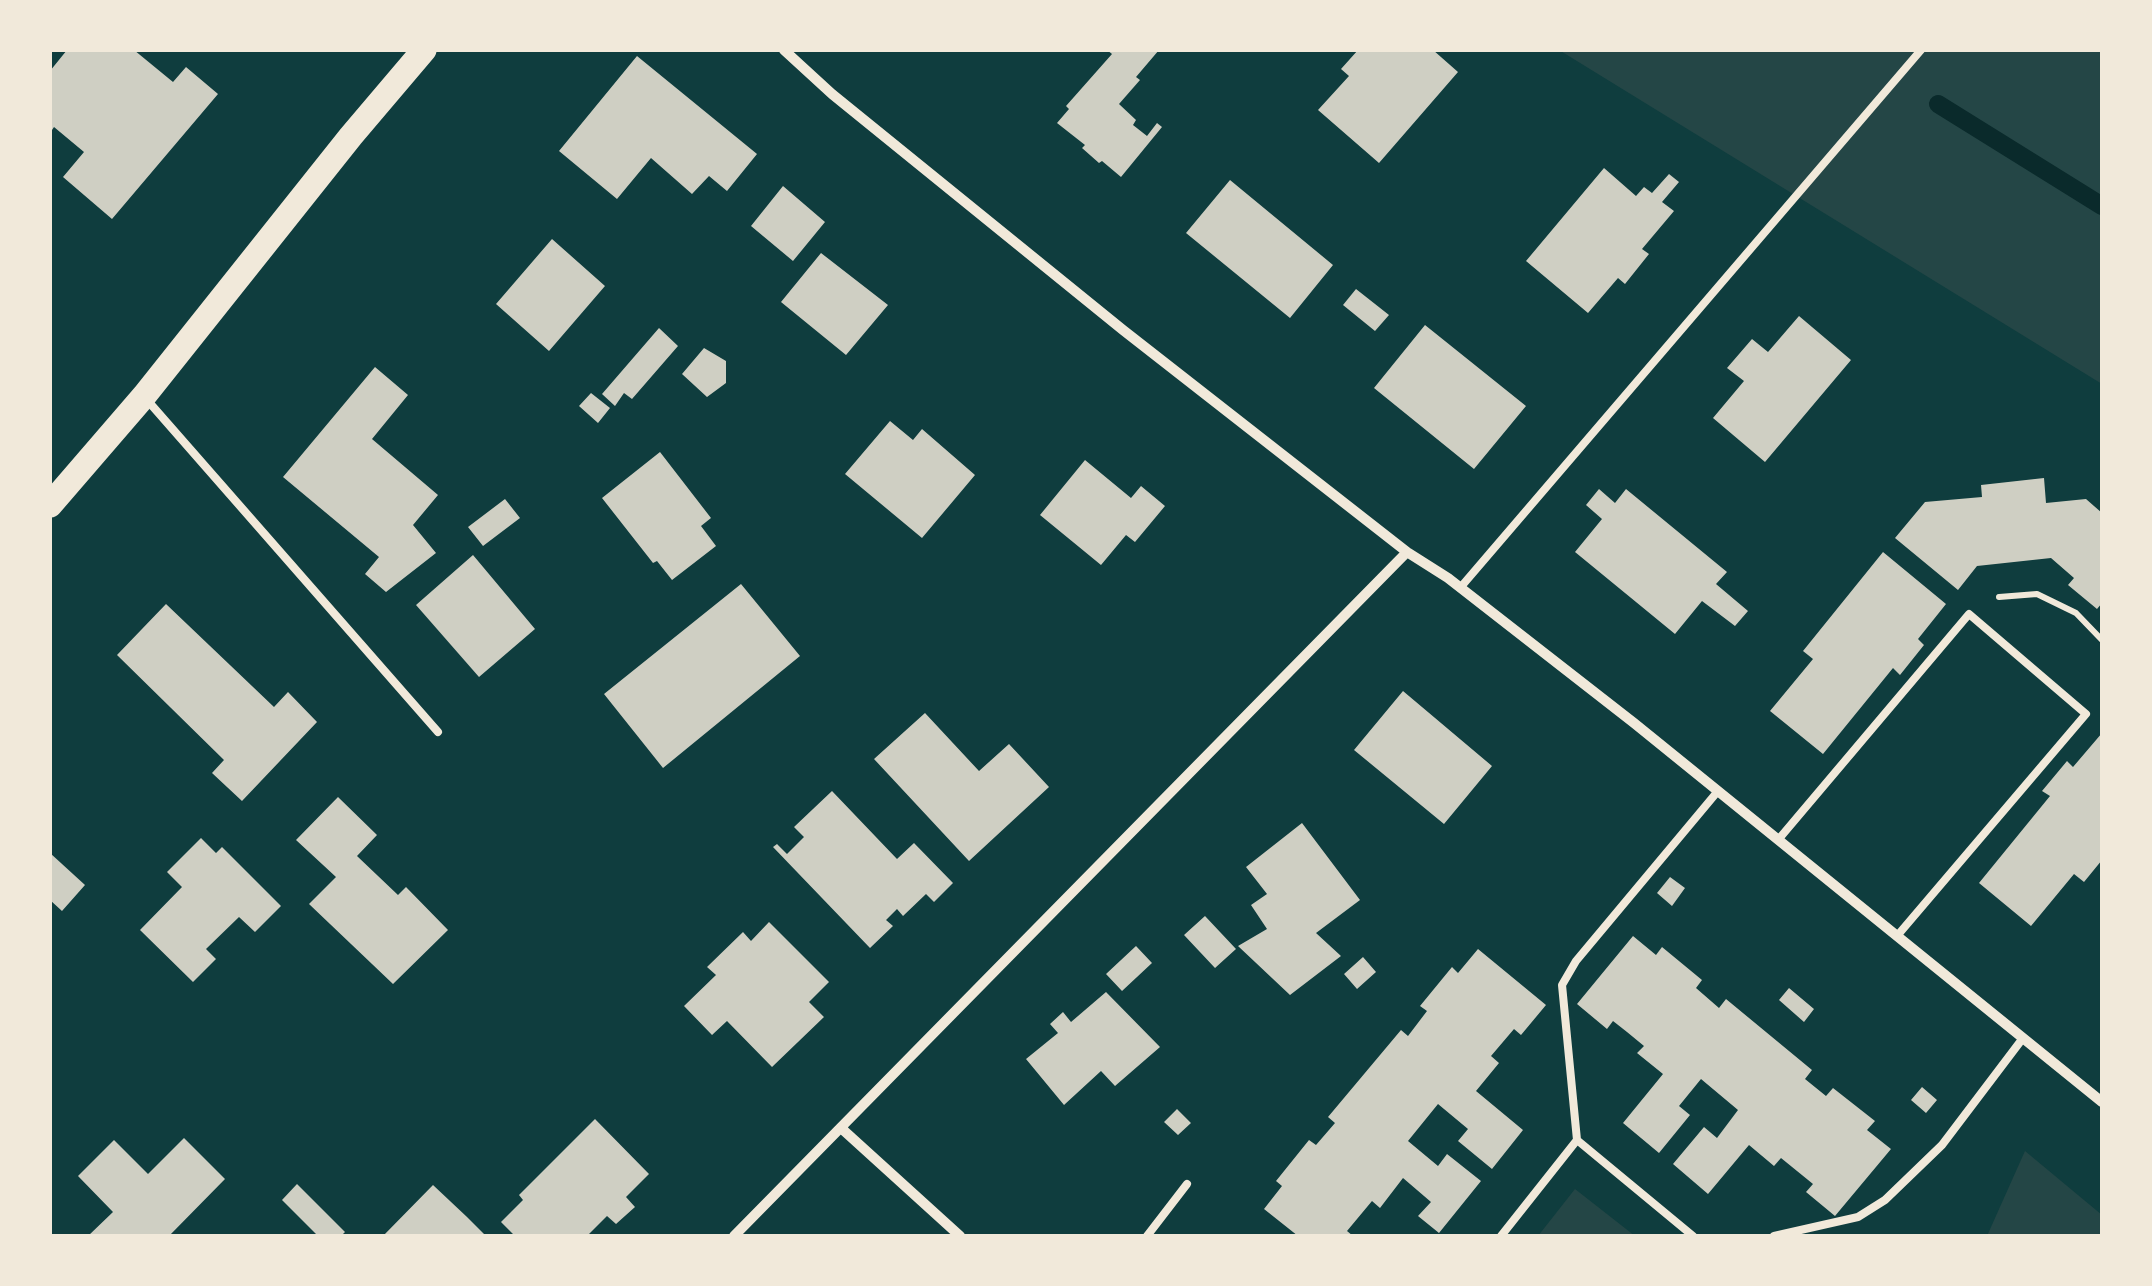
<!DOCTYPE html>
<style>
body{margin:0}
#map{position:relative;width:2152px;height:1286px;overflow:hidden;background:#0f3d3e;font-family:Lato,sans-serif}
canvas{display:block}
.frame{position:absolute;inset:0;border:52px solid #f1e9da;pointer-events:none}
</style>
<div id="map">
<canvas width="2152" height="1286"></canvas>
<div class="frame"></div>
</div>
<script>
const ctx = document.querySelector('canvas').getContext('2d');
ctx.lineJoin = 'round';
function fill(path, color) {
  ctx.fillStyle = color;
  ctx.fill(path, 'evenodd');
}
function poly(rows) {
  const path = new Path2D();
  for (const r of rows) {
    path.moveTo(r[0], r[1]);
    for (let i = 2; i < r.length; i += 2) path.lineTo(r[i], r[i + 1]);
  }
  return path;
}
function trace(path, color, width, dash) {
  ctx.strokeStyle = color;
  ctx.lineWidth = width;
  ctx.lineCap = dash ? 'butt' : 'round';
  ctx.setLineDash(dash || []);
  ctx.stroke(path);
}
const green = poly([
 [1559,50,2102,50,2102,384],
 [2025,1151,2102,1215,2102,1236,1987,1236],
 [1575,1189,1635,1236,1538,1236]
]);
const stream = poly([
 [1938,104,2102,206]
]);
const building = poly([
 [67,50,134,50,173,82,186,67,218,94,112,219,63,177,84,152,54,127,50,133,50,71],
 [1107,50,1159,50,1136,77,1140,80,1119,104,1136,120,1133,125,1147,136,1157,123,1162,127,1121,177,1102,161,1099,163,1082,148,1085,145,1057,123,1069,109,1066,106,1112,54],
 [1358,50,1433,50,1458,72,1379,163,1318,110,1349,76,1341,69],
 [637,56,757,154,727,191,709,176,692,194,651,158,617,199,559,151],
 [1604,168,1636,196,1644,187,1652,193,1669,174,1679,182,1662,202,1674,211,1642,249,1649,254,1625,284,1618,278,1588,313,1526,261],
 [1230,180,1333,265,1290,318,1186,233],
 [783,186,825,222,793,261,751,226],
 [552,239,605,286,549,351,496,304],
 [821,253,888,305,846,355,781,302],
 [1356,289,1389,315,1375,331,1343,305],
 [1799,316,1851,360,1765,462,1713,418,1744,381,1727,368,1752,339,1768,352],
 [1425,325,1526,406,1474,469,1374,388],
 [659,328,678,346,632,399,624,393,615,406,602,394],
 [704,348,726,361,726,383,707,397,682,374],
 [375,367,408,395,372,439,438,495,413,525,436,553,386,592,365,574,379,557,283,477],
 [591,393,610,408,598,423,579,406],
 [890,421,913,440,922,429,975,475,922,538,845,474],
 [660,452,711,518,701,526,716,546,672,580,657,561,653,563,602,498],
 [1085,460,1131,498,1141,486,1165,506,1135,542,1126,535,1101,565,1040,515],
 [2044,478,2046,503,2086,499,2102,513,2102,603,2097,609,2068,585,2074,578,2051,558,1977,566,1958,590,1895,538,1925,502,1982,497,1981,485],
 [1599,489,1615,503,1626,489,1727,572,1716,584,1748,611,1735,626,1702,601,1675,634,1575,552,1602,519,1586,505],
 [505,499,520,518,483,546,468,527],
 [1883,552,1946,604,1918,639,1924,645,1900,675,1893,668,1823,754,1770,711,1813,659,1803,651],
 [473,555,535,629,479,677,416,605],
 [741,584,800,656,663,768,604,694],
 [166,604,274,707,288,692,317,722,242,801,212,773,224,760,117,655],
 [1403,691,1492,766,1444,824,1354,750],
 [925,713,979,771,1009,744,1049,787,969,861,874,759],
 [2102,733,2102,860,2084,882,2074,874,2031,926,1979,883,2050,796,2042,791,2067,761,2073,767],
 [832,791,897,859,914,843,953,883,934,902,926,894,903,916,897,909,886,920,893,926,870,948,773,847,777,844,787,854,804,837,794,827],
 [338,797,377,835,357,856,398,895,406,887,448,930,393,984,309,904,336,877,296,840],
 [1302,823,1360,900,1316,933,1341,956,1290,995,1238,946,1267,929,1251,905,1267,894,1246,867],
 [201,838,216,853,222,847,281,906,255,932,239,917,206,949,216,959,193,982,140,930,182,887,167,872],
 [50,853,85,885,62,911,50,900],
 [1670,877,1685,888,1672,906,1657,893],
 [1205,916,1236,949,1215,968,1184,935],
 [769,922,829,982,809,1002,824,1017,772,1067,727,1021,712,1035,684,1006,716,975,707,967,743,932,751,941],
 [1633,936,1656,955,1662,947,1702,980,1696,988,1719,1008,1726,999,1812,1070,1805,1079,1826,1096,1833,1088,1875,1121,1867,1130,1891,1149,1835,1216,1806,1192,1813,1184,1781,1158,1774,1166,1749,1145,1708,1194,1673,1164,1704,1127,1717,1138,1738,1110,1701,1079,1679,1106,1690,1115,1659,1153,1623,1123,1663,1074,1637,1053,1644,1046,1627,1032,1613,1021,1607,1029,1577,1004],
 [1136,946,1152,963,1122,991,1106,974],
 [1478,949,1546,1005,1521,1035,1514,1029,1491,1056,1499,1063,1476,1091,1523,1130,1492,1169,1458,1141,1468,1129,1438,1104,1408,1141,1438,1166,1447,1154,1481,1181,1439,1233,1418,1216,1431,1202,1403,1178,1380,1208,1372,1201,1347,1231,1353,1236,1298,1236,1264,1209,1282,1186,1276,1181,1309,1140,1316,1145,1335,1123,1328,1117,1401,1030,1408,1036,1427,1011,1420,1006,1452,967,1458,973],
 [1363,957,1376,972,1357,989,1344,974],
 [1789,988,1814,1009,1804,1022,1779,1000],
 [1106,992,1160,1047,1115,1086,1101,1071,1064,1105,1026,1059,1058,1033,1050,1024,1063,1012,1071,1022],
 [1922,1087,1937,1100,1926,1113,1911,1100],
 [1177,1109,1191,1123,1178,1135,1164,1122],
 [595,1119,649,1174,626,1197,635,1207,616,1224,607,1216,587,1236,515,1236,501,1222,523,1200,519,1195],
 [184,1138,225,1179,169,1236,88,1236,113,1212,78,1176,114,1140,148,1174],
 [297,1184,345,1232,341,1236,318,1236,282,1200],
 [433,1185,467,1217,486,1236,383,1236]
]);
const path = poly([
 [1999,597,2037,594,2076,613,2102,640]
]);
const service = poly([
 [148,401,438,732],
 [1460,588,1921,50],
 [1778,840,1969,614,2086,714,1897,936],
 [1147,1236,1187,1184],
 [1501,1236,1577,1140],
 [1693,1236,1577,1140,1562,985,1576,961,1718,791],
 [1774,1236,1858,1217,1885,1200,1942,1145,2023,1038]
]);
const minor = poly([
 [784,50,832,94,1123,330,1407,552,1448,578,1634,723,2102,1102],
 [841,1128,960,1236],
 [734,1236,1407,552]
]);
const primary = poly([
 [50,505,144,396,351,136,424,50]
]);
fill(green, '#244646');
trace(stream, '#0a2a2b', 18);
fill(building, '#cfcfc3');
trace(path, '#f1e9da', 6);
trace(service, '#f1e9da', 8);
trace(minor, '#f1e9da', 10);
trace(primary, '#f1e9da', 25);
</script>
